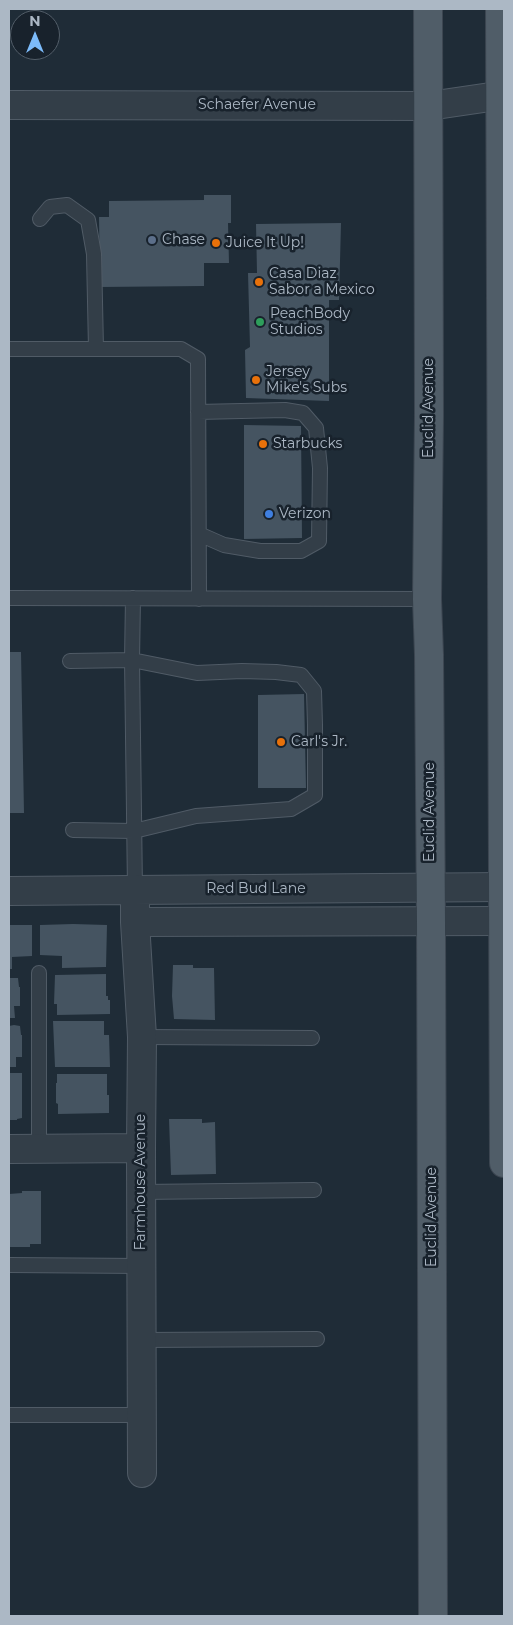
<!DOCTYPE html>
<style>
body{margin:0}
#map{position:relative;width:513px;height:1625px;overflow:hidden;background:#1f2c37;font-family:Montserrat,sans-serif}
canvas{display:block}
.frame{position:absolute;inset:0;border:10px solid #acb8c5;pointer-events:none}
.north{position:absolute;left:10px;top:10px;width:50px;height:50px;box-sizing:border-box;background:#18222c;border:1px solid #535e69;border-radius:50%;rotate:0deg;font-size:14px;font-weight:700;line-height:20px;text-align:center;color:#acb8c5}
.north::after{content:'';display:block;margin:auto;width:18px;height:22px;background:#7cbbfa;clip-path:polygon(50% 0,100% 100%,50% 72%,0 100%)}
</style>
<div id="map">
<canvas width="513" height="1625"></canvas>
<div class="frame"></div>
<div class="north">N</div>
</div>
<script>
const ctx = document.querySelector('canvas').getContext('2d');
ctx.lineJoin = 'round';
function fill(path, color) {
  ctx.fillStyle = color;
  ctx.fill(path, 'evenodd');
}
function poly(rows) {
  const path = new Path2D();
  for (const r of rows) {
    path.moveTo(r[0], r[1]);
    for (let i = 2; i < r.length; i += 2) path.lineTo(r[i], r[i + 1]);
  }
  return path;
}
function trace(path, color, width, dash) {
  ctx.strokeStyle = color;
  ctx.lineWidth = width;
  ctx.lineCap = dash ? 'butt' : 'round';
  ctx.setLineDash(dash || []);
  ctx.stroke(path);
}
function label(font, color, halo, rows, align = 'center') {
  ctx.font = font + ' Montserrat,sans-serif';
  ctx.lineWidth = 5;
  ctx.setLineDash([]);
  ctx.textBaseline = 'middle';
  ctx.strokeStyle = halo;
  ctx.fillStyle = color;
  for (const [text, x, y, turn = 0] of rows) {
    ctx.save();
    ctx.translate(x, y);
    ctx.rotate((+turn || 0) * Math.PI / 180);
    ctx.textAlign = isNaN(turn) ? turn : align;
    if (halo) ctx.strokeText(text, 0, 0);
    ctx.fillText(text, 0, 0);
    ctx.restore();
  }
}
const building = poly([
 [204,195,231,195,231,223,228,223,229,263,204,263,204,286,100,287,99,217,109,217,109,201,204,200],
 [341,223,339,300,329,300,329,401,246,398,245,350,250,347,248,273,257,273,256,224],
 [244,425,301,426,302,538,244,539],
 [9,652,21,652,24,813,9,813],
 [304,694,306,788,258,788,258,695],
 [73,924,107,925,106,967,62,968,62,956,40,955,40,925],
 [9,925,32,925,32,956,12,957,12,969,9,969],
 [173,965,193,965,193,968,214,968,215,1020,174,1019,172,996],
 [106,974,106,996,108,996,108,1000,110,1000,110,1014,57,1015,57,1004,54,1004,55,975],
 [9,978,18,978,19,987,20,987,20,1006,14,1006,15,1018,9,1018],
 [53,1021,104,1021,104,1035,109,1035,110,1067,55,1067],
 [14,1025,20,1026,21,1035,22,1035,22,1057,16,1057,16,1067,9,1067,9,1026],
 [9,1073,22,1073,22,1118,17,1119,17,1120,9,1120],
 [57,1074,107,1074,107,1095,109,1095,109,1113,58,1114,58,1104,56,1103,56,1083,57,1083],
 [169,1119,202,1119,202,1123,215,1122,216,1174,171,1175],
 [22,1191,41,1191,41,1244,30,1244,30,1247,9,1247,9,1194,22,1193]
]);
const service = poly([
 [40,219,50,207,67,205,88,220,94,254,96,349],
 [9,349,181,349,198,359,199,599],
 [198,412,285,410,303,413,316,428,320,468,319,541,301,551,260,551,224,545,199,534],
 [9,598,427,599],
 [133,598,132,660,135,890],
 [70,661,132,660,197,673,242,671,276,672,301,675,314,691,315,725,315,795,291,809,196,816,134,831,73,830],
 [142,1037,312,1038],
 [39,1149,39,973],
 [141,1192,314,1190],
 [9,1265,141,1266],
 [141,1340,317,1339],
 [9,1415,142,1415]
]);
const minor = poly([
 [135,890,135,922,142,1037,141,1148,142,1473],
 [9,891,503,887],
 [135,922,503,921],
 [9,1149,141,1148]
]);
const tertiary = poly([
 [9,105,429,106,504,95]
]);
const primary = poly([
 [428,9,429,416,427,599,429,655,431,922,433,1616],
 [500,9,504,1163]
]);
const markers = [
 [152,240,5,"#5c6f8a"],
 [216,243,5,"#e8710a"],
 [259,282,5,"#e8710a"],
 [260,322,5,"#2e9e5b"],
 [256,380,5,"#e8710a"],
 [263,444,5,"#e8710a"],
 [269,514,5,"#3f7fe0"],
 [281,742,5,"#e8710a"]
];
const streetNames = [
 ["Schaefer Avenue",257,105],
 ["Euclid Avenue",429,408,-90],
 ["Euclid Avenue",430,812,-90],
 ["Red Bud Lane",256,889],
 ["Farmhouse Avenue",141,1182,-90],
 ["Euclid Avenue",432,1217,-90]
];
const poiNames = [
 ["Chase",162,240],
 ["Juice It Up!",226,243],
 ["Casa Diaz",269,274],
 ["Sabor a Mexico",269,290],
 ["PeachBody",270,314],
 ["Studios",270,330],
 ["Jersey",266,372],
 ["Mike's Subs",266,388],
 ["Starbucks",273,444],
 ["Verizon",279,514],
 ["Carl's Jr.",291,742]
];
fill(building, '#455461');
trace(service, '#505b66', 16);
trace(minor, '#505b66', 30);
trace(tertiary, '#505b66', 30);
trace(primary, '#3c4651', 30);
trace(service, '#333e48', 14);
trace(minor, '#333e48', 28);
trace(tertiary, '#333e48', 28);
trace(primary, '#505d68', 28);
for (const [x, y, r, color] of markers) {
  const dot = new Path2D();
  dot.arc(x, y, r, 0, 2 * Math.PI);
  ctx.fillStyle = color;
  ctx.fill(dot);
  trace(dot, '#18222c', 2);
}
label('14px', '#acb8c5', '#18222c', streetNames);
label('14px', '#acb8c5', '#18222c', poiNames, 'left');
</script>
